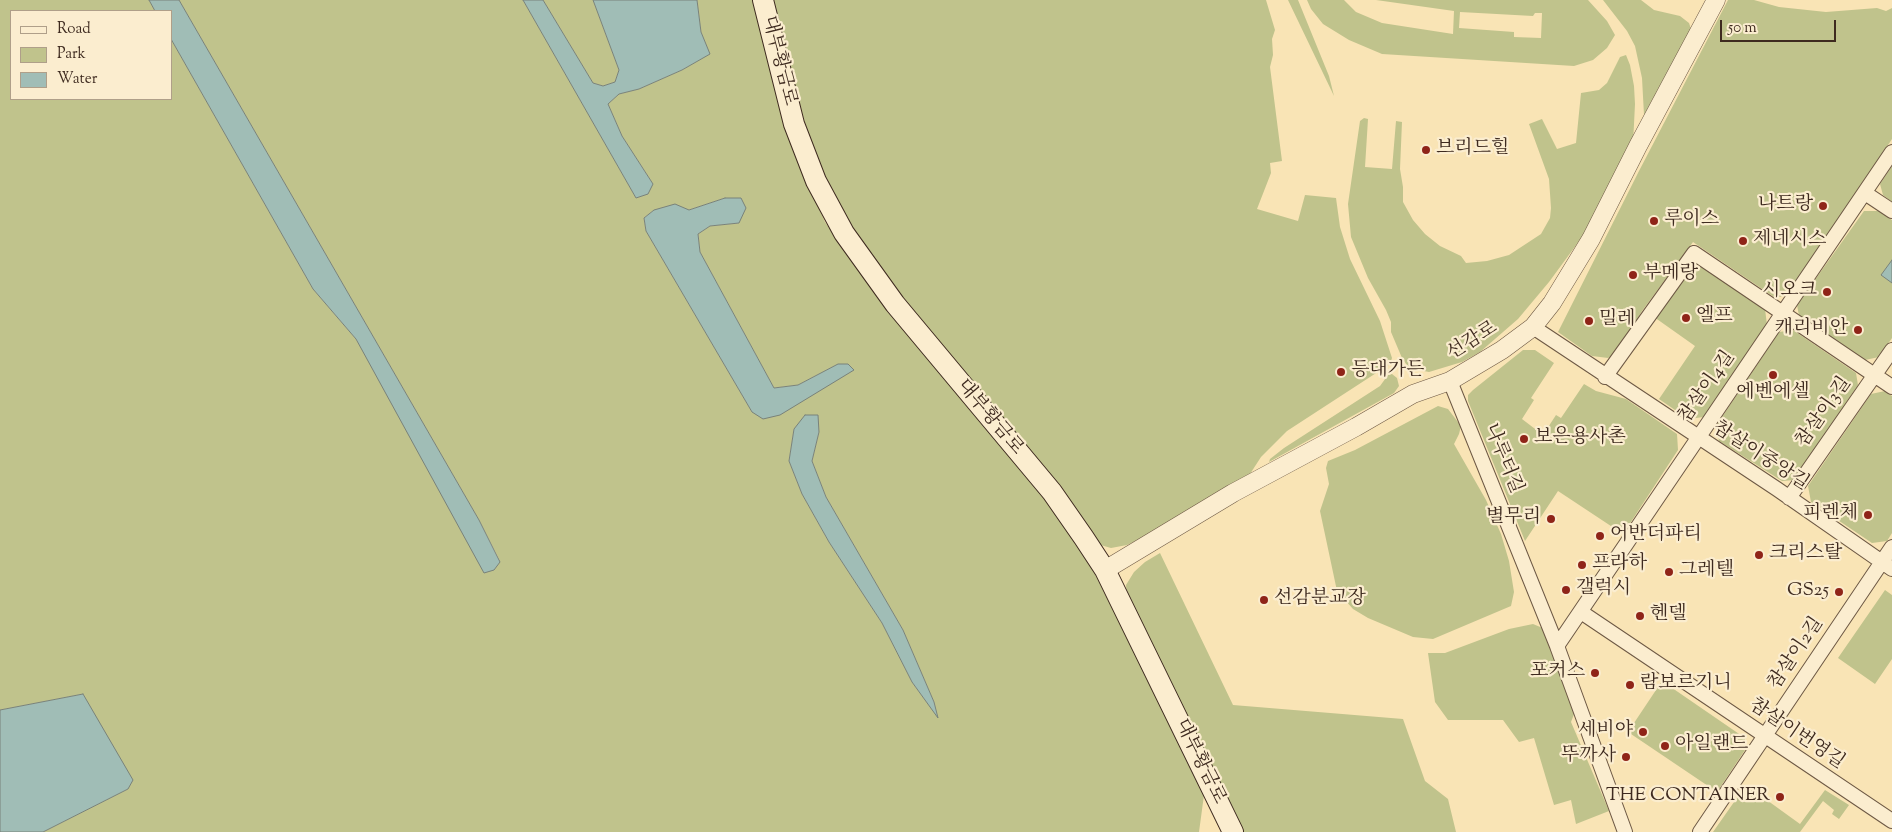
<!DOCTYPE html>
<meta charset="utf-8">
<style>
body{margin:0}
#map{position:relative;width:1892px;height:832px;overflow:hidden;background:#f9e4b5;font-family:"Sorts Mill Goudy",serif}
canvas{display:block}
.legend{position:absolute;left:10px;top:10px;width:162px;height:90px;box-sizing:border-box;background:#fbedcf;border:1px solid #af9f89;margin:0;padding:6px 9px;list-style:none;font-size:15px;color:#3e2a1f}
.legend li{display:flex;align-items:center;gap:10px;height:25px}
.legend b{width:25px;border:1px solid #af9f89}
.scale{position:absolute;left:1720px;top:20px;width:116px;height:22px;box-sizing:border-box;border:2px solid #3e2a1f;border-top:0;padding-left:6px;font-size:15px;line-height:18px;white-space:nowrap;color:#3e2a1f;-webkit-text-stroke:4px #fbedcf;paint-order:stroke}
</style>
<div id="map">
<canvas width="1892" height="832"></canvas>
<ul class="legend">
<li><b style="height:6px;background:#fbedcf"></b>Road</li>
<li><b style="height:14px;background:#c0c38c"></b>Park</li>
<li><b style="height:14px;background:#a0bdb6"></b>Water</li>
</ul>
<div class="scale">50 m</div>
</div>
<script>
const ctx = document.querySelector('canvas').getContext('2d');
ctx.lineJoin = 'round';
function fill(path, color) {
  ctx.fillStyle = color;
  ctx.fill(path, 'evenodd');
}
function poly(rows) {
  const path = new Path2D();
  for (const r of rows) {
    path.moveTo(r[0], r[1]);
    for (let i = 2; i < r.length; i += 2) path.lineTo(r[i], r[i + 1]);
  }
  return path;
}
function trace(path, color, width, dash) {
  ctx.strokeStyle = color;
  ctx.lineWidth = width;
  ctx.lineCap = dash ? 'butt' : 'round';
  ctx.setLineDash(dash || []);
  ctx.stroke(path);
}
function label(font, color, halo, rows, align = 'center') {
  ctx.font = font + ' "Sorts Mill Goudy","Noto Serif KR",serif';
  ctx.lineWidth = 4.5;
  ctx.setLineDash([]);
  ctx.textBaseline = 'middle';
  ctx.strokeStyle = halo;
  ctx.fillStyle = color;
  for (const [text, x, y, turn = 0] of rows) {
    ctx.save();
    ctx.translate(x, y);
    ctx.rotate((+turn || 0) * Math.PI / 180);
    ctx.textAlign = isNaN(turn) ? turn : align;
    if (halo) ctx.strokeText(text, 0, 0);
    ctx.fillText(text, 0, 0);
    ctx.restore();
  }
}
const green = poly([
 [0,0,149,0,155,11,11,11,11,99,171,99,171,39,313,289,356,339,500,561,479,520,179,0,523,0,636,198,653,184,622,136,608,104,619,94,639,89,682,70,709,54,701,32,697,0,755,0,806,179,825,222,857,267,1036,483,1090,563,1204,795,1199,832,43,832,128,789,83,694,0,710],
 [725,198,739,223,710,226,698,234,700,252,774,388,798,385,838,364,752,412,646,231,644,218,654,210,689,210],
 [794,429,819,432,812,461,826,497,903,630,934,702,937,716,912,682,882,623,829,542,802,494,789,461],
 [543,0,593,0,619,70,615,82,603,86,593,83],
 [770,0,1266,0,1275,30,1272,39,1273,55,1270,67,1282,161,1270,163,1271,173,1257,209,1298,221,1305,195,1336,198,1340,227,1350,259,1380,321,1392,358,1390,364,1287,431,1261,457,1250,474,1161,529,1127,545,1111,548,1097,544,942,350,846,224,802,128],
 [1288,0,1298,0,1329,76,1334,96],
 [1307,0,1344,0,1356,12,1382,23,1453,34,1454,11,1376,0,1588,0,1607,21,1615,35,1607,48,1593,60,1574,66,1382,54,1349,40,1323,24,1311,9],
 [1460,12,1533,16,1535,13,1542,13,1541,38,1514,37,1514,32,1459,28],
 [1603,0,1641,0,1654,10,1680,16,1689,23,1691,29,1644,115,1642,78,1635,46,1627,31],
 [1728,0,1754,0,1779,7,1826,12,1877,8,1886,11,1892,8,1892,139,1816,254,1786,294,1780,297,1774,297,1693,242,1642,311,1615,355,1608,358,1592,356,1558,332,1639,171],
 [1626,55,1630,65,1634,86,1635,104,1633,144,1585,233,1549,282,1518,319,1480,352,1462,362,1429,372,1409,368,1402,358,1391,332,1391,322,1386,310,1368,278,1351,237,1348,204,1360,121,1364,118,1368,119,1365,167,1392,169,1396,121,1402,122,1400,169,1403,187,1403,202,1413,220,1425,234,1440,246,1461,256,1466,263,1487,261,1509,255,1541,234,1550,218,1551,208,1549,179,1529,124,1542,119,1557,149,1576,143,1581,93,1599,90,1607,83,1620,57],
 [1892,166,1892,202,1883,195,1880,184],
 [1864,211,1879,211,1892,220,1892,338,1879,357,1865,360,1799,316,1797,305],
 [1701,266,1765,309,1767,325,1704,417,1688,419,1659,399,1695,346,1654,317,1686,270],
 [1793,330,1856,373,1858,385,1794,480,1782,481,1719,441,1716,426,1779,332],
 [1523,350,1535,350,1554,363,1531,398,1534,400,1522,419,1543,435,1556,415,1561,418,1584,384,1596,391,1626,399,1677,434,1678,450,1623,534,1558,491,1525,541,1468,401,1468,395,1473,390],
 [1392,374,1397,378,1399,386,1394,393,1269,462,1270,459,1284,448,1380,386,1388,375],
 [1885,391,1892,396,1892,533,1887,541,1872,543,1811,502,1808,486,1871,394],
 [1438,406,1448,409,1461,426,1459,434,1454,444,1486,500,1501,534,1509,561,1514,592,1511,606,1433,639,1413,637,1368,618,1353,609,1337,591,1320,511,1329,484,1326,468,1328,461,1355,450],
 [1160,553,1233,705,1403,719,1425,781,1448,799,1456,832,1242,832,1127,600,1126,585,1134,572,1145,562],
 [1885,590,1892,595,1892,659,1875,684,1838,658],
 [1533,624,1545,629,1576,709,1571,722,1609,811,1576,824,1571,800,1554,805,1534,738,1519,742,1503,720,1448,720,1435,702,1428,653,1445,653,1509,629],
 [1662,681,1745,738,1745,750,1717,792,1628,732],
 [1746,785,1800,824,1825,790,1849,805,1839,819,1832,814,1834,810,1823,801,1800,832,1713,832]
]);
const water = poly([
 [149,0,179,0,479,520,500,562,494,570,484,573,356,339,313,289,171,39,171,11,155,11,149,0],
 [523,0,543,0,593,83,603,86,615,82,619,70,593,0,697,0,701,32,710,54,682,70,639,89,619,94,608,104,622,136,653,184,648,194,636,198,523,0],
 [725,198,741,198,746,208,739,223,710,226,698,234,700,252,774,388,798,385,838,364,848,364,854,370,780,415,763,419,752,412,646,231,644,218,654,210,675,204,689,210,725,198],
 [1892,260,1892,283,1881,275,1892,260],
 [805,415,818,415,819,432,812,461,826,497,903,630,934,702,938,718,912,682,882,623,829,542,802,494,789,461,794,429,805,415],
 [83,694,133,780,128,789,43,832,0,832,0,710,83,694]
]);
const minor = poly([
 [1865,193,1892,211],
 [1533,327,1777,489,1892,569],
 [1605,377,1694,253,1892,387],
 [1450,381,1557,646,1625,832],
 [1789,498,1892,350],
 [1581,612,1892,821],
 [1557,646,1892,152],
 [1700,832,1892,547]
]);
const tertiary = poly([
 [1105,570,1233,493,1356,427,1413,394,1450,381,1502,350,1533,327,1552,303,1591,239,1638,146,1716,0]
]);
const secondary = poly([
 [763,0,794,124,816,181,844,233,895,304,1052,492,1084,538,1105,570,1233,832]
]);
const markers = [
 [1426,150,5,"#8f2418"],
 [1823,206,5,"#8f2418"],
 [1654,221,5,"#8f2418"],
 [1743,241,5,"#8f2418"],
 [1633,275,5,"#8f2418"],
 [1827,292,5,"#8f2418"],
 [1686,318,5,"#8f2418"],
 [1589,321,5,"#8f2418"],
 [1858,330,5,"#8f2418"],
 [1341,372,5,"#8f2418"],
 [1773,375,5,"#8f2418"],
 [1524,439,5,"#8f2418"],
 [1868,515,5,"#8f2418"],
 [1551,519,5,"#8f2418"],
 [1600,536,5,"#8f2418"],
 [1759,555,5,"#8f2418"],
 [1582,565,5,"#8f2418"],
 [1669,572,5,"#8f2418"],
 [1566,590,5,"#8f2418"],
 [1839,592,5,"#8f2418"],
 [1264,600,5,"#8f2418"],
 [1640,616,5,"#8f2418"],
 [1595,673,5,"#8f2418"],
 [1630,685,5,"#8f2418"],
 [1643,732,5,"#8f2418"],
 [1665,746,5,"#8f2418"],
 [1626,757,5,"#8f2418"],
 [1780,797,5,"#8f2418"]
];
const streetNames = [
 ["대부황금로",778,61,76],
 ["선감로",1473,342,-32],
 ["참살이4길",1708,388,-55],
 ["참살이3길",1825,413,-55],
 ["대부황금로",989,418,50],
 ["참살이중앙길",1760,457,33],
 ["나루터길",1502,459,68],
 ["참살이2길",1797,654,-56],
 ["참살이번영길",1796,735,34],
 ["대부황금로",1199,762,64]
];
const poiNames = [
 ["브리드힐",1436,150],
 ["나트랑",1813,206,"right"],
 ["루이스",1664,221],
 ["제네시스",1753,241],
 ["부메랑",1643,275],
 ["시오크",1817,292,"right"],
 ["엘프",1696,318],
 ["밀레",1599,321],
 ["캐리비안",1848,330,"right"],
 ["등대가든",1351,372],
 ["에벤에셀",1773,394,"center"],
 ["보은용사촌",1534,439],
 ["피렌체",1858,515,"right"],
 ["별무리",1541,519,"right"],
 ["어반더파티",1610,536],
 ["크리스탈",1769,555],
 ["프라하",1592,565],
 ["그레텔",1679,572],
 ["갤럭시",1576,590],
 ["GS25",1829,592,"right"],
 ["선감분교장",1274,600],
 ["헨델",1650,616],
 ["포커스",1585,673,"right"],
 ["람보르기니",1640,685],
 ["세비야",1633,732,"right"],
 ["아일랜드",1675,746],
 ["뚜까사",1616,757,"right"],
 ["THE CONTAINER",1770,797,"right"]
];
fill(green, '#c0c38c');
fill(water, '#a0bdb6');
trace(water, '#79827a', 1);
trace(minor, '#6d5844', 16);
trace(tertiary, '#6d5844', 19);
trace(secondary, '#3e2a1f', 22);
trace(minor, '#fbedcf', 14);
trace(tertiary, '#fbedcf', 18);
trace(secondary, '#fbedcf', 20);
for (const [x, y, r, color] of markers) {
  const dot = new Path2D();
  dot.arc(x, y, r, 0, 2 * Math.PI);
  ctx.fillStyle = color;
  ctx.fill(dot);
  trace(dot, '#fbedcf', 2);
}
label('19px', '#3e2a1f', '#fbedcf', streetNames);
label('19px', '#3e2a1f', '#fbedcf', poiNames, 'left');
</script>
